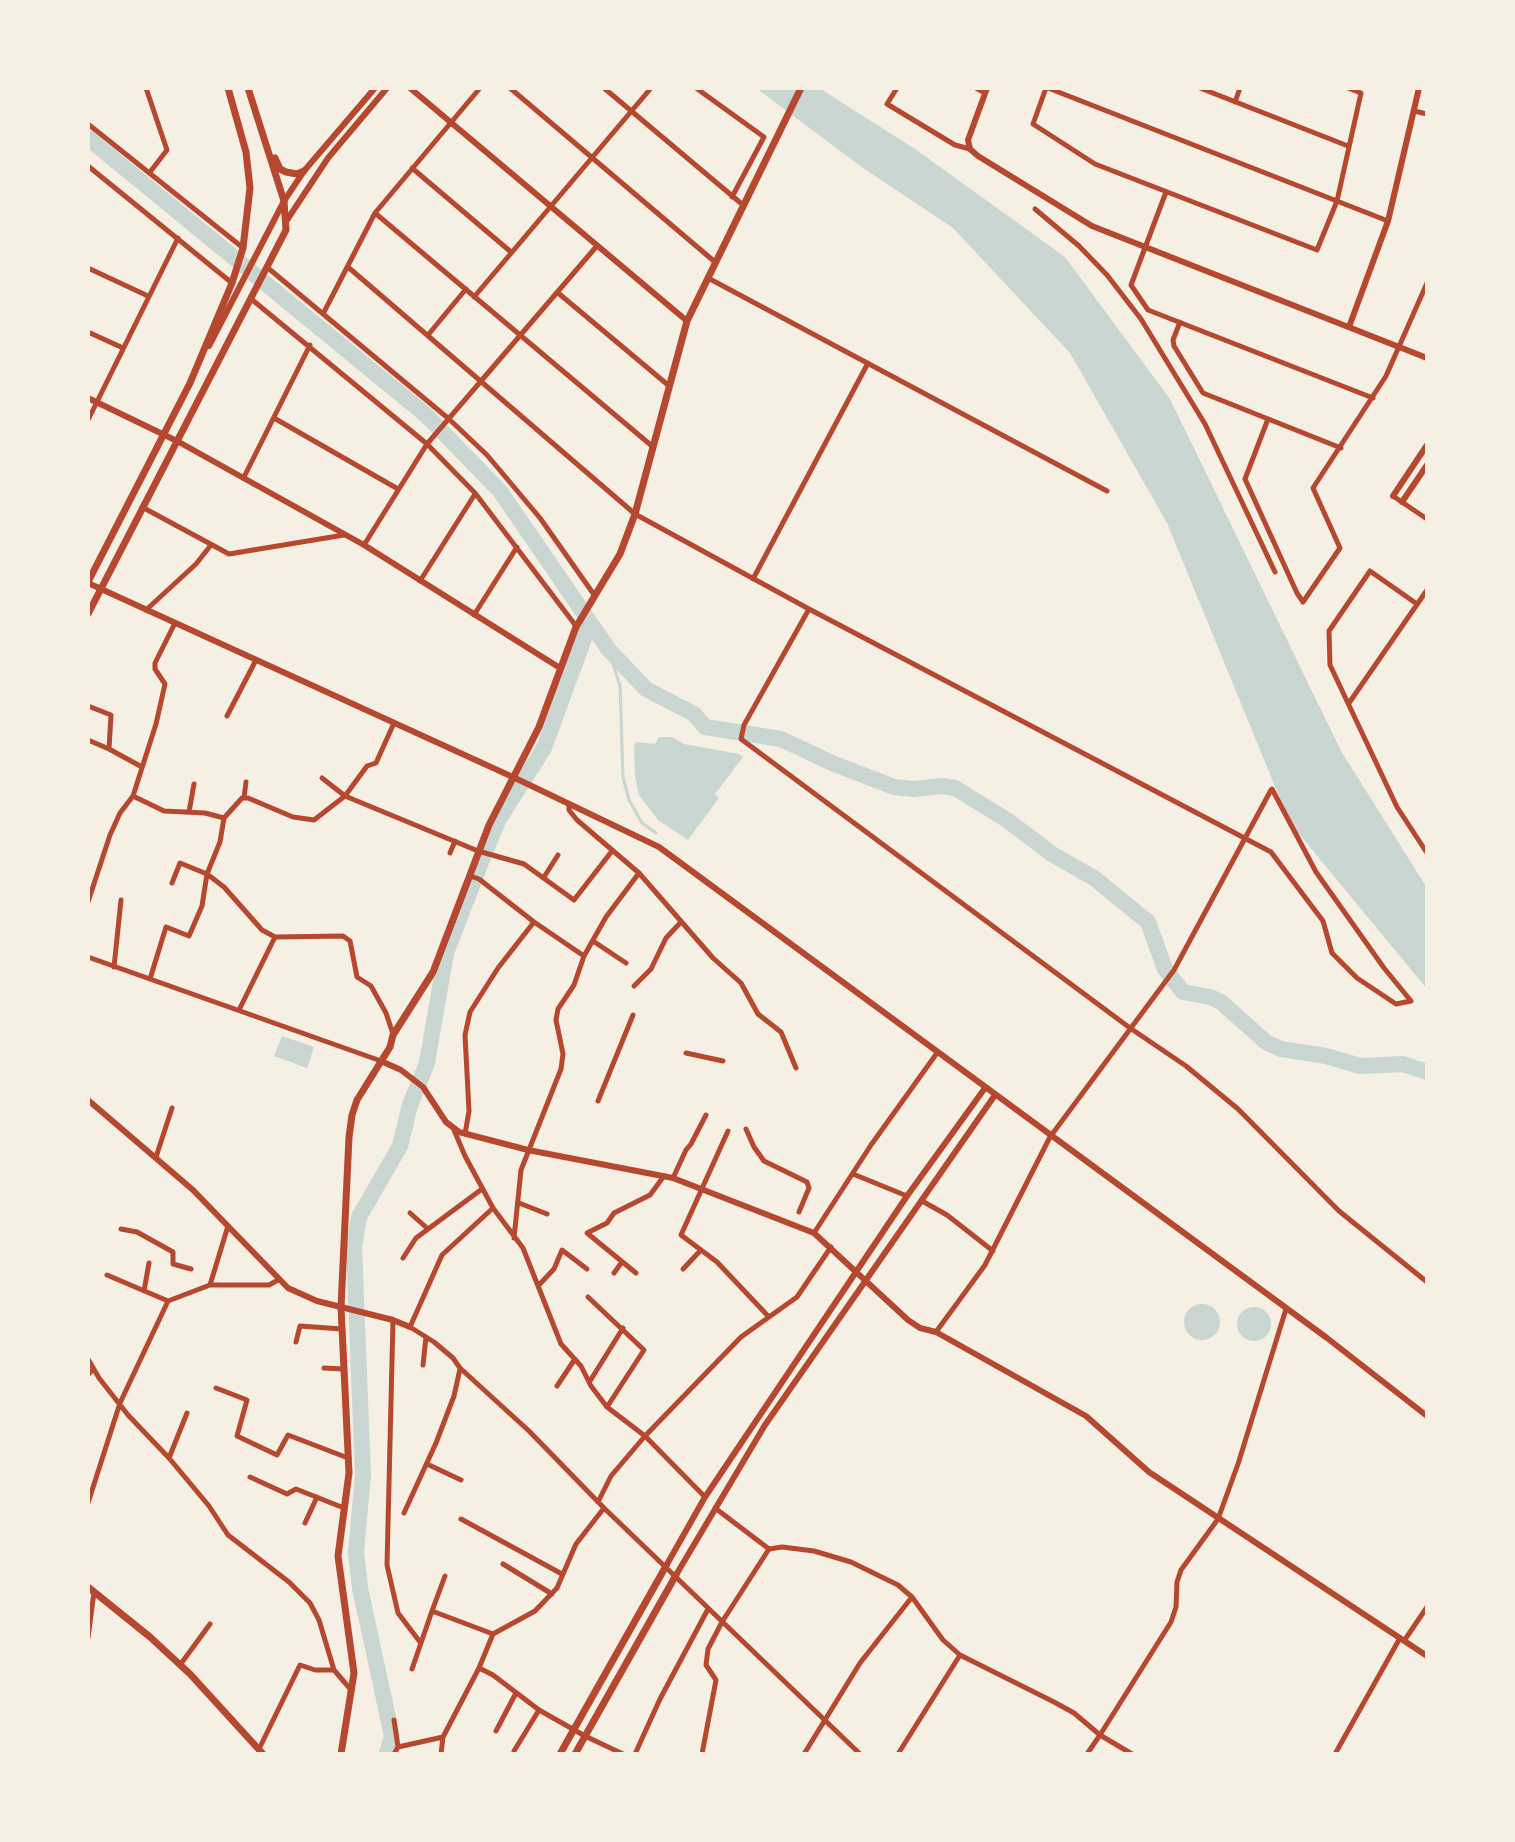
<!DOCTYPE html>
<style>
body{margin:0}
#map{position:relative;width:1515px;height:1842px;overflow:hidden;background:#f6efe4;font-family:Montserrat,sans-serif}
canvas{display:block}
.frame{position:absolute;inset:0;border:90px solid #f6efe4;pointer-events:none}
</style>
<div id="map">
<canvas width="1515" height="1842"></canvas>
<div class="frame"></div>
</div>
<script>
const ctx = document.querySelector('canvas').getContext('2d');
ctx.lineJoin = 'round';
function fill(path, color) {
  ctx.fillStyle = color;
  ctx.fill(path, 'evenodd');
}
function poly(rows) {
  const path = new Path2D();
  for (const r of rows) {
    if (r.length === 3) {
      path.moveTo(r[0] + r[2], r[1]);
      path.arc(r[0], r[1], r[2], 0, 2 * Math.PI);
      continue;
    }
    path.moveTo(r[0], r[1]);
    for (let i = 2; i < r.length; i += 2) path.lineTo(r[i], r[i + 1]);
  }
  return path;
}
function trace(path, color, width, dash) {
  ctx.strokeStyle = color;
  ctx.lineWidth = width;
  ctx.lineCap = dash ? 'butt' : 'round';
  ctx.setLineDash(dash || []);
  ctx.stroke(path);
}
const water = poly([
 [756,88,819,88,915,149,1065,257,1170,399,1341,751,1427,888,1427,989,1290,823,1167,523,1070,353,953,228,863,168],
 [659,737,672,737,684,744,739,754,743,757,715,794,719,798,688,840,658,820,639,795,635,777,634,746,636,742,655,744],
 [282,1036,314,1047,307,1068,274,1056],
 [1202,1322,18],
 [1254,1324,17]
]);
const stream = poly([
 [609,650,620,686,623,777,629,800,642,823,656,833]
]);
const river = poly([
 [88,138,426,415,500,491,609,650,646,689,694,714,705,727,781,739,832,763,894,787,914,789,942,786,955,788,1007,820,1052,854,1094,878,1148,922,1165,969,1183,992,1210,997,1221,1002,1266,1042,1281,1049,1326,1056,1360,1066,1403,1064,1427,1072],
 [387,1754,392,1736,360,1588,356,1552,363,1475,354,1247,359,1217,400,1146,410,1105,427,1063,446,953,483,857,499,819,544,748,590,622]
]);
const minor = poly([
 [146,88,167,150,150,172],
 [510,88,715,262],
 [604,88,743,205],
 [696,88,764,137,732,197],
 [897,88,887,104,955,145,970,149],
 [976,88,985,93],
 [1046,88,1033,124,1095,164,1317,250,1337,201,1361,93,1348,88],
 [1048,88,1388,221],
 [1200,88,1348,146],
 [1235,102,1240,88],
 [1414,111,1427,114],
 [88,124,242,247],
 [88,166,232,283],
 [412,168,511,252],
 [1166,192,1131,285,1148,310,1373,398],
 [1035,209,1079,246,1107,275,1141,319,1205,424,1275,572],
 [375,213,652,446],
 [348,267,635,514,809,609,1271,852,1323,921,1332,953,1357,978,1396,1004,1411,1001,1384,968,1316,872,1272,789],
 [88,268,148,296],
 [268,268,449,419,487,455,540,518,595,596],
 [708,278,1107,491],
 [557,292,668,385],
 [474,297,651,88],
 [250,298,427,444,475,493,576,626],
 [323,314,375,213,480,88],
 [1180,322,1173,340,1174,346,1203,393,1341,448],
 [88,332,123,348],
 [428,335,466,289],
 [274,418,398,489],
 [1268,419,1245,479,1297,593,1303,602,1340,548,1313,488,1386,376,1427,283],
 [88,420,178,238],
 [244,477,310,345],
 [1393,496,1427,519],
 [142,507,229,554,344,535],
 [364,545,427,444,596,247],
 [753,579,868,363],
 [420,581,475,494],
 [1417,604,1370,571,1329,631,1330,665,1397,807,1427,853],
 [809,609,744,725,741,739,1130,1028,1186,1066,1238,1109,1339,1211,1427,1282],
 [146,610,196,564,211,545],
 [474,615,517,547],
 [1349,703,1427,590],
 [88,706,111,715,109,749,142,767],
 [227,716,256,660],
 [88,740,109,749],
 [322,778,345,796,367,766,376,763,394,723],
 [133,796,164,811,205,813,224,818,220,842,207,874,224,887,262,930,275,937,343,936,350,941,357,977,371,986,386,1013,393,1034],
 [244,798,246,782],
 [569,805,569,810,577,820,639,873,713,958,741,983,758,1014,781,1032,796,1068],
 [189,812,194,784],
 [224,818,242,798,248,798,293,817,314,820,345,796,478,851,524,864,574,900,612,851],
 [450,853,455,841],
 [470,876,479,879,534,922,584,956],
 [544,877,558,855],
 [88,902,110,835,120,813,133,796,156,724,165,684,155,669,155,663,175,623],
 [593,941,626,963],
 [88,957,381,1061],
 [114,967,121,900],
 [150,979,166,927,189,936,202,906,207,874,180,863,172,883],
 [634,986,651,969,666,938,681,922],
 [239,1010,275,937],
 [686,1053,723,1061],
 [598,1101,633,1015],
 [746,1129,754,1147,764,1161,807,1182,809,1188,799,1212],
 [454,1130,465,1156,493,1208,523,1248,561,1344,581,1366,591,1386,607,1407,645,1436,705,1497],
 [728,1131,681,1235,717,1262,769,1317],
 [465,1134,469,1111,465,1035,470,1012,498,968,534,922],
 [156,1157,172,1108],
 [853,1174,907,1196],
 [673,1178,686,1150,691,1144,706,1115],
 [922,1201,947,1215,993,1251],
 [519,1203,547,1214],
 [493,1208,442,1255,410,1327,434,1342,453,1358,460,1368,529,1431,604,1508,860,1754],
 [410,1213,428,1229],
 [121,1229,137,1232,173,1252,173,1264,191,1269],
 [814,1233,871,1145,937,1053],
 [514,1238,521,1170,561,1069,563,1054,556,1020,558,1009,574,985,584,956,606,917,639,873],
 [403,1258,416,1238,482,1189],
 [683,1269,701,1250],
 [614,1273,622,1262],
 [636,1273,587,1233,607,1223,614,1213,650,1195,664,1176],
 [107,1275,168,1301],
 [210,1285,228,1226],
 [538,1286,554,1269,562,1250,587,1269],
 [144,1291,149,1263],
 [588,1297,644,1350,607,1407],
 [393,1320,387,1565,398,1613,420,1642],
 [936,1332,985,1265,1050,1137,1174,970,1271,790],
 [296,1342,300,1326,342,1329],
 [88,1359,99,1378,128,1415,169,1458,209,1506,228,1535,289,1582,310,1603,319,1620,334,1670,352,1691],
 [423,1365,426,1337],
 [324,1368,344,1369],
 [88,1375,93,1369],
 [590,1381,623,1328],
 [557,1386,575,1359],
 [216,1388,247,1400,237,1436,277,1455,288,1435,348,1458],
 [169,1458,187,1413],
 [427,1464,461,1480],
 [250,1477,287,1494,296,1489,344,1508],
 [598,1502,611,1476,645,1436,741,1337,797,1297,831,1247],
 [88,1503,120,1403,168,1301,210,1285,269,1285,278,1280],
 [715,1508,769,1549,782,1547,814,1551,851,1562,898,1585,912,1597,943,1640,960,1655,1054,1702,1074,1713,1100,1735,1087,1754],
 [404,1513,436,1443,454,1396,460,1369],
 [461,1519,562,1574],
 [305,1523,317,1497],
 [503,1564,552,1594],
 [432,1611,445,1576],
 [88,1638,94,1592],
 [1404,1641,1427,1607],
 [180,1665,210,1624],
 [479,1668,493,1675,539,1710,585,1736,623,1754],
 [412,1669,432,1611,493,1634],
 [496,1731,516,1693],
 [398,1747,443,1737],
 [259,1749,300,1665,315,1670,333,1670],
 [514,1751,539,1710],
 [394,1754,398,1747,394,1720],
 [441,1754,443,1737,479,1668,493,1634,535,1611,557,1588,576,1544,604,1508],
 [635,1754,660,1699,708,1609],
 [702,1754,716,1680,706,1665,708,1649,722,1622,769,1549],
 [804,1754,860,1663,912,1597],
 [898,1754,960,1655],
 [1132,1754,1100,1735,1171,1622,1176,1607,1177,1582,1181,1570,1218,1519,1238,1464,1286,1309],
 [1335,1754,1400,1638]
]);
const tertiary = poly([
 [410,88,687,321],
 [987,88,968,140,970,149,978,156,1092,226,1427,358],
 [287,220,328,158,387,88],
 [1349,327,1388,221,1419,88],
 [209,346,284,201,304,171,375,88],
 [88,398,177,441,364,545,560,668],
 [1393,496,1427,445],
 [1402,502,1427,465],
 [88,583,515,778,659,847,1327,1338,1427,1416],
 [381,1061,401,1070,423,1087,446,1122,459,1132,528,1150,673,1178,814,1233,908,1320,920,1328,936,1332,1086,1416,1149,1472,1427,1656],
 [88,1100,193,1190,288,1288,317,1301,393,1320,410,1327],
 [666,1566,705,1497,907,1196,985,1088],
 [676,1575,765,1425,995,1095]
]);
const secondary = poly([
 [275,158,280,169,286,172,297,174,304,171],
 [88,582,190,383,232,283,243,248,250,188,246,152,228,88],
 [88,614,286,230,284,201,248,88],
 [88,1587,150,1637,190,1674,263,1754],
 [341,1754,354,1673,338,1556,349,1473,341,1307,349,1137,352,1115,357,1100,390,1047,393,1035,433,972,489,825,539,727,576,627,620,554,635,514,687,321,801,88],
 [560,1754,666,1566],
 [575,1754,676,1575]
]);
fill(water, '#c9d6d2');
trace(stream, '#c9d6d2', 3);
trace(river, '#c9d6d2', 16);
trace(minor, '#b5482f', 5);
trace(tertiary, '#b5482f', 6);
trace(secondary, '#b5482f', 7);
</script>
